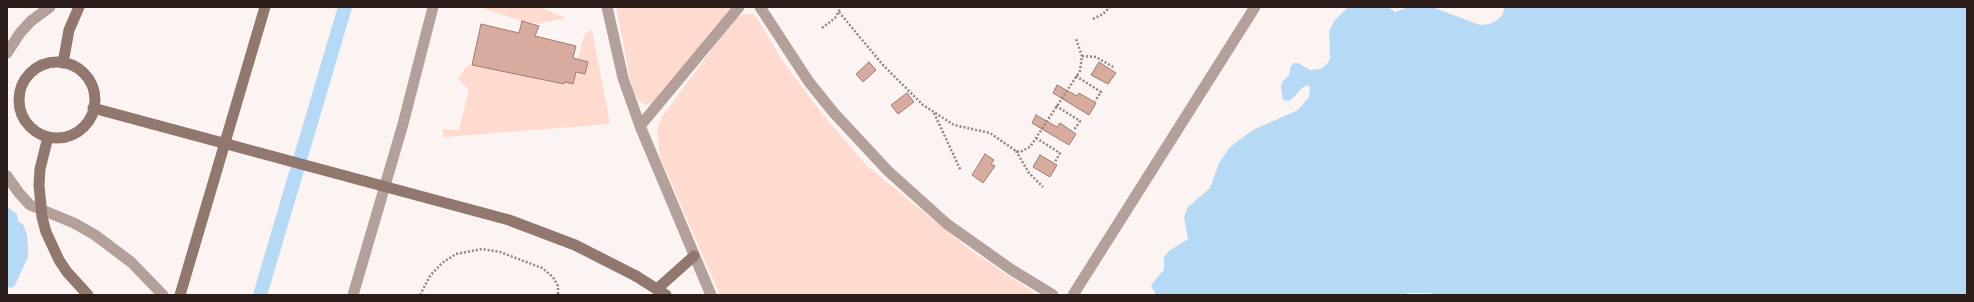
<!DOCTYPE html>
<style>
body{margin:0}
#map{position:relative;width:1974px;height:302px;overflow:hidden;background:#fcf4f2;font-family:"DM Sans",sans-serif}
canvas{display:block}
.frame{position:absolute;inset:0;border:8px solid #2b1e1a;pointer-events:none}
</style>
<div id="map">
<canvas width="1974" height="302"></canvas>
<div class="frame"></div>
</div>
<script>
const ctx = document.querySelector('canvas').getContext('2d');
ctx.lineJoin = 'round';
function fill(path, color) {
  ctx.fillStyle = color;
  ctx.fill(path, 'evenodd');
}
function poly(rows) {
  const path = new Path2D();
  for (const r of rows) {
    if (r.length === 3) {
      path.moveTo(r[0] + r[2], r[1]);
      path.arc(r[0], r[1], r[2], 0, 2 * Math.PI);
      continue;
    }
    path.moveTo(r[0], r[1]);
    for (let i = 2; i < r.length; i += 2) path.lineTo(r[i], r[i + 1]);
  }
  return path;
}
function trace(path, color, width, dash) {
  ctx.strokeStyle = color;
  ctx.lineWidth = width;
  ctx.lineCap = dash ? 'butt' : 'round';
  ctx.setLineDash(dash || []);
  ctx.stroke(path);
}
const green = poly([
 [484,7,539,7,566,18,538,24,522,21,485,9],
 [616,7,733,7,666,89,653,102,645,105,639,101,634,93,629,73],
 [744,14,753,14,757,18,781,59,820,111,867,166,969,249,1037,295,720,295,660,157,657,129,662,117,723,34,737,17],
 [592,30,610,124,443,137,443,129,459,130,469,89,458,79,467,66,472,65,564,84,576,72,585,74,588,62,578,59,585,33]
]);
const water = poly([
 [1348,7,1388,7,1395,12,1408,7,1432,7,1480,25,1490,24,1497,20,1503,14,1504,7,1967,7,1967,295,1432,295,1430,293,1408,293,1403,295,1156,295,1151,286,1154,281,1164,270,1164,257,1169,251,1188,239,1184,217,1188,207,1210,188,1219,163,1230,147,1253,130,1298,110,1309,97,1310,87,1307,85,1302,88,1293,98,1288,101,1283,100,1281,88,1282,82,1289,75,1291,66,1294,63,1298,63,1310,70,1321,69,1327,64,1330,59,1329,31,1335,20],
 [7,207,17,214,18,221,23,224,27,235,28,247,28,257,15,285,11,288,7,287]
]);
const canal = poly([
 [260,295,345,7]
]);
const building = poly([
 [522,21,539,26,535,36,576,46,573,58,588,62,585,74,576,72,573,84,565,82,564,84,472,65,481,24,519,33,522,21],
 [869,62,876,70,863,82,856,74,869,62],
 [1099,62,1116,73,1108,84,1091,75,1099,62],
 [1057,85,1077,96,1079,93,1096,103,1089,115,1053,93,1057,85],
 [907,93,914,102,898,114,891,105,907,93],
 [1036,115,1057,127,1060,123,1076,134,1069,145,1032,123,1036,115],
 [985,154,994,160,991,164,995,166,983,183,972,175,985,154],
 [1040,155,1057,165,1050,177,1033,167,1040,155]
]);
const path = poly([
 [839,12,883,65,923,105,954,125,990,133,1016,151,1020,152,1030,147,1080,71,1082,56,1076,39],
 [1093,19,1103,14,1110,7],
 [822,28,835,18,841,7],
 [1082,56,1096,57,1115,68],
 [1076,76,1101,92,1095,101],
 [1056,106,1080,121,1074,130],
 [934,113,961,171],
 [1036,138,1060,153,1055,162],
 [1016,151,1029,173,1043,187],
 [420,295,430,276,442,263,456,254,482,249,500,252,542,268,553,277,558,286,558,295]
]);
const minor = poly([
 [607,7,623,78,640,126,711,295],
 [760,7,809,82,834,113,888,171,947,224,1012,270,1053,295],
 [7,53,20,33,31,21,50,7],
 [640,126,739,7],
 [7,176,19,193,30,205,74,223,95,235,131,262,163,295],
 [353,295,403,124,433,7],
 [1073,295,1255,7]
]);
const secondary = poly([
 [57,100,38],
 [63,63,69,30,79,7],
 [636,276,666,295],
 [657,289,694,256],
 [180,295,265,7]
]);
const secondaryBridge = poly([
 [93,108,509,220,575,245,636,276],
 [48,137,40,169,39,185,42,217,46,232,59,260,67,272,88,295]
]);
fill(green, '#fedacf');
fill(water, '#b6daf5');
trace(canal, '#b6daf5', 14);
fill(building, '#d7ac9f');
trace(building, '#9d7c71', 1);
trace(path, '#918784', 2.5, [2, 2]);
trace(minor, '#b3a09a', 11);
trace(secondary, '#92776f', 11);
trace(secondaryBridge, '#92776f', 11);
</script>
